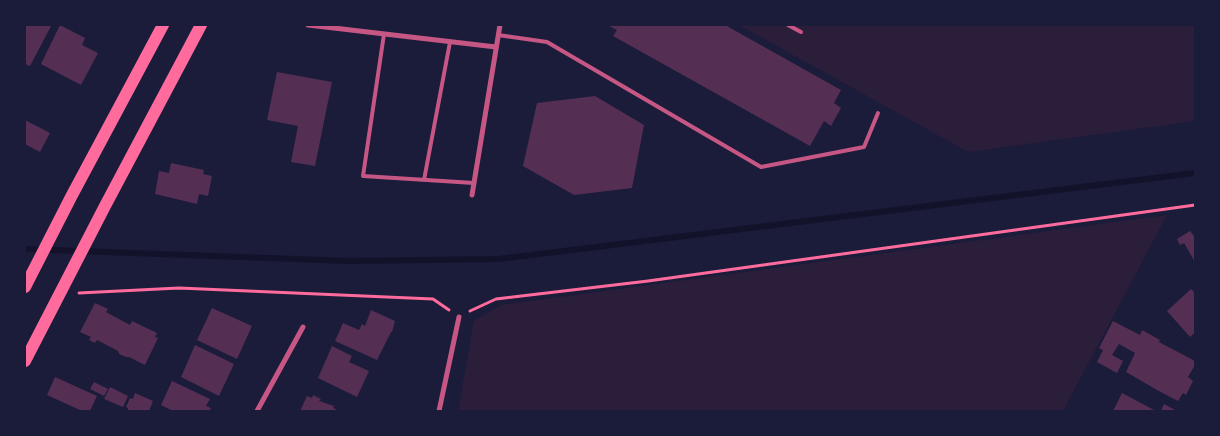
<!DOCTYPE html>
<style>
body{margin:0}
#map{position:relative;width:1220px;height:436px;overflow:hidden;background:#1b1b3a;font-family:Cabin,sans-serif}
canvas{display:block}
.frame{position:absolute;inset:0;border:26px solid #1b1b3a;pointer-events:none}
</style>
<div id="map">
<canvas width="1220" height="436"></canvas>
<div class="frame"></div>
</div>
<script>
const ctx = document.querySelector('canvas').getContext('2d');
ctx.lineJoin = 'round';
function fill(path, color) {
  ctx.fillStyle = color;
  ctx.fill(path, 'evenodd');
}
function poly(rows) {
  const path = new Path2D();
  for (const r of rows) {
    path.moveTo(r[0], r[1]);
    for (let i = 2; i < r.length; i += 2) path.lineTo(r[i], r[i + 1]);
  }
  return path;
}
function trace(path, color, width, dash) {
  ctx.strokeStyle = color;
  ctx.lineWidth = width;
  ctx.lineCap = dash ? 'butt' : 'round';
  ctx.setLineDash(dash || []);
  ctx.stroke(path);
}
const green = poly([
 [739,25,1195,25,1195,121,968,152],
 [1167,215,1063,411,458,411,474,321,501,305]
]);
const stream = poly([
 [25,249,349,261,499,259,1195,173]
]);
const building = poly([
 [25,25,51,26,30,66,25,64],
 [60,25,85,38,82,45,98,53,81,85,41,64],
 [607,25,725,25,841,90,834,103,841,108,831,126,824,121,810,146,613,36,617,30],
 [277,72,332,82,315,166,291,162,298,126,267,120],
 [595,96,644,125,632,188,574,195,523,166,537,103],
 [25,120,50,133,40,152,25,144],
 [171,163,204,170,203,174,212,176,208,196,199,194,197,204,155,194,159,171,169,173],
 [1190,231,1195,237,1195,262,1184,243,1180,245,1177,239],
 [1191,289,1195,293,1195,332,1190,337,1167,311],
 [95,303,108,309,106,312,130,325,132,321,157,333,155,337,158,338,145,365,129,357,126,357,119,354,118,351,97,340,95,343,89,340,91,337,80,332],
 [212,308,252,326,237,359,197,340],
 [371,310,395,321,392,332,391,332,377,360,335,341,343,323,359,330,362,324,365,326],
 [1113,321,1140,335,1142,330,1160,340,1159,342,1195,361,1195,365,1188,377,1193,381,1186,395,1183,393,1178,401,1157,390,1126,372,1135,353,1119,344,1112,355,1123,361,1117,373,1097,362,1103,350,1099,348],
 [195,345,234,364,219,396,181,377],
 [332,346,352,356,349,362,369,371,357,397,318,378],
 [55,377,97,396,90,411,82,411,47,395],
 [172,381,210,399,206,406,211,408,209,411,173,411,161,405],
 [94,382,108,389,104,396,90,389],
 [110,387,128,396,123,407,104,399],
 [135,393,153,401,149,411,128,410,128,408,126,407,130,398,133,399],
 [1122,393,1156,411,1113,411],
 [313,395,321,399,319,401,334,406,333,408,336,409,335,411,300,411,307,396,312,398],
 [1164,404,1177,411,1161,411]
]);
const path = poly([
 [79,293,179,288,433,299,449,310],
 [470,311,496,299,648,281,1195,205]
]);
const service = poly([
 [788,25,801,32],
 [384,34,363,176,474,183],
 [498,35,547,42,761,167,864,147,878,113],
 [424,180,450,42]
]);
const minor = poly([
 [308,25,496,47],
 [472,195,500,25],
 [257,411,303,327],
 [439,411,459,317]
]);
const primary = poly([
 [25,287,71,197,163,25],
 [25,361,105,206,201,25]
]);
fill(green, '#2a1e3b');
trace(stream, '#12122b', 6);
fill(building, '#542f53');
trace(path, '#ff6b9d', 3);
trace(service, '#c65784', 4);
trace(minor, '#c65784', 5);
trace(primary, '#ff6b9d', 12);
</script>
